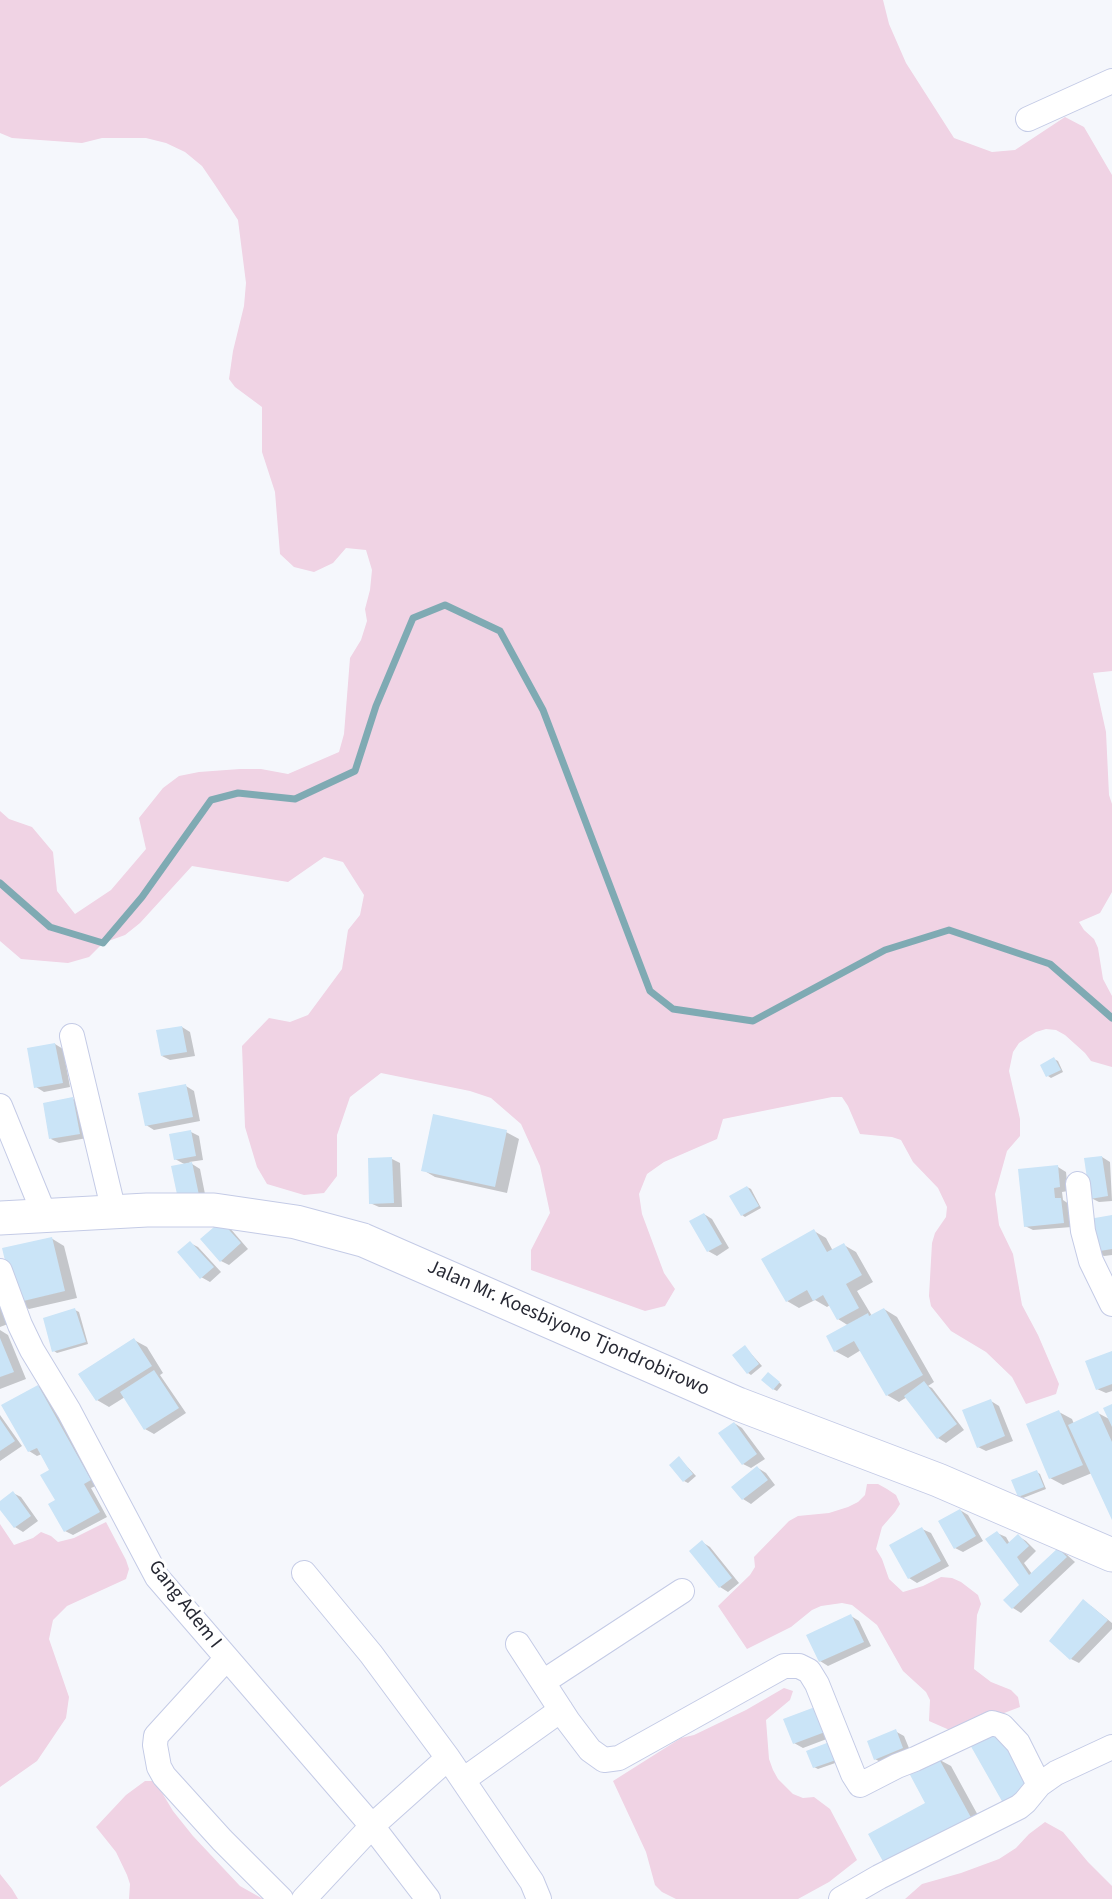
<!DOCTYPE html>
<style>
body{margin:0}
canvas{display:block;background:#f5f7fc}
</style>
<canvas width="1112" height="1899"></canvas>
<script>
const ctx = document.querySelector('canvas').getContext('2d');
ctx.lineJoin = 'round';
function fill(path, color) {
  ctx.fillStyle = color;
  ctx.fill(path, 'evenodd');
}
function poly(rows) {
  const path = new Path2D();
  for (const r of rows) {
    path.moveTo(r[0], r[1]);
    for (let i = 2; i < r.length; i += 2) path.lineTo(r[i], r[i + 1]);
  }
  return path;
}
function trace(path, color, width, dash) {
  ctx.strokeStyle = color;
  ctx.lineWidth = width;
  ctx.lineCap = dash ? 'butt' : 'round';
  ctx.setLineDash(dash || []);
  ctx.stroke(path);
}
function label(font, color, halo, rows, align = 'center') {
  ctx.font = font + ' "Source Sans 3",sans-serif';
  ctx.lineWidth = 6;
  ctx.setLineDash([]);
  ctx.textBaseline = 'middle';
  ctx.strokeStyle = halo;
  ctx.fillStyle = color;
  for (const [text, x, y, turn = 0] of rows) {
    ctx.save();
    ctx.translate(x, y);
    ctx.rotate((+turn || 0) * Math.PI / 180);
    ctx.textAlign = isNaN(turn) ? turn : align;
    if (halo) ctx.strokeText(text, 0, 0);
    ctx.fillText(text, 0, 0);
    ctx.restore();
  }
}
const green = poly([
 [0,0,883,0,889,24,906,63,954,138,992,152,1015,150,1065,117,1084,127,1112,175,1112,671,1093,673,1106,732,1109,795,1112,804,1112,892,1100,913,1079,922,1084,930,1094,939,1098,948,1103,979,1112,996,1112,1067,1091,1061,1085,1053,1065,1035,1056,1030,1046,1029,1036,1032,1019,1043,1013,1052,1009,1071,1020,1119,1020,1136,1007,1151,995,1194,999,1225,1013,1254,1022,1305,1038,1335,1059,1384,1056,1394,1026,1404,1012,1377,986,1352,951,1331,931,1306,929,1296,932,1243,935,1233,946,1217,947,1207,938,1188,913,1162,901,1140,892,1137,860,1134,848,1106,842,1097,832,1097,723,1119,717,1139,664,1162,647,1174,639,1194,642,1214,664,1273,675,1289,665,1306,645,1311,531,1270,531,1250,550,1213,540,1166,521,1124,491,1098,470,1091,381,1073,350,1097,337,1135,337,1176,324,1193,304,1195,267,1184,257,1167,245,1127,242,1046,269,1018,290,1022,308,1015,342,969,348,930,360,915,364,895,343,862,324,857,288,882,192,866,140,923,125,935,103,943,89,957,68,963,21,959,0,941,0,811,9,819,32,827,53,852,57,891,75,914,111,890,146,849,139,818,163,788,179,776,199,772,240,769,261,769,288,774,339,752,344,734,350,658,361,640,367,621,365,609,370,590,372,570,366,550,346,548,333,563,314,572,294,567,280,554,275,492,262,452,262,407,235,387,229,379,233,351,244,306,246,283,238,220,215,185,202,166,185,152,166,143,146,138,102,138,82,143,12,138,0,133],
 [867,1484,878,1484,887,1489,896,1495,900,1504,895,1512,882,1527,876,1549,882,1559,889,1579,903,1592,923,1586,941,1577,952,1578,961,1582,978,1595,981,1604,977,1615,974,1669,991,1682,1011,1690,1018,1697,1020,1707,954,1732,929,1721,930,1700,926,1692,903,1671,877,1625,852,1605,842,1603,821,1606,812,1610,791,1627,747,1649,718,1606,750,1575,755,1567,754,1557,789,1521,798,1516,829,1513,848,1507,858,1502,865,1495],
 [106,1522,126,1560,129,1569,126,1579,67,1606,53,1620,49,1639,69,1697,66,1718,37,1761,0,1787,0,1524,14,1545,33,1538,41,1532,51,1536,58,1542,74,1538],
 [784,1688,793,1691,790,1700,766,1720,769,1759,773,1770,778,1779,793,1794,803,1798,814,1797,830,1809,857,1860,829,1882,798,1899,676,1899,662,1892,655,1885,646,1852,613,1781,681,1738,694,1735,746,1710],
 [145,1781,155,1781,173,1811,193,1836,240,1886,263,1899,129,1899,130,1884,127,1875,116,1852,96,1827,126,1795],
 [1045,1822,1063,1832,1088,1862,1112,1886,1112,1899,905,1899,922,1884,961,1873,999,1859,1016,1848,1029,1834],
 [0,1874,12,1889,18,1899,0,1899]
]);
const shadow = poly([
 [182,1027,190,1032,195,1056,170,1060,162,1056],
 [55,1044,63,1049,70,1087,44,1092,36,1087],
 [1054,1059,1058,1061,1063,1072,1051,1078,1048,1076],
 [186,1086,194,1091,200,1121,154,1130,146,1125],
 [73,1099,81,1104,87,1138,59,1143,51,1139],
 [191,1132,199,1136,203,1160,189,1162,200,1169,206,1199,187,1203,186,1165,175,1159],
 [506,1132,519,1139,507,1193,435,1177,423,1170],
 [1102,1157,1110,1162,1112,1201,1099,1202,1091,1198],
 [392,1159,400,1163,402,1207,379,1207,370,1203],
 [1058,1167,1066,1172,1068,1191,1062,1192,1063,1200,1069,1204,1072,1227,1033,1230,1025,1226],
 [747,1187,751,1189,761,1208,745,1217,742,1215],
 [704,1214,712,1219,729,1248,717,1256,708,1251,692,1222],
 [1112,1217,1112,1255,1104,1256,1095,1251],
 [229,1227,248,1249,229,1265,221,1261,202,1239],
 [814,1231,826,1238,833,1251,844,1245,856,1252,873,1282,857,1291,872,1316,884,1309,897,1317,934,1382,928,1386,932,1388,964,1430,946,1443,938,1438,907,1397,899,1402,887,1395,861,1350,848,1358,835,1351,849,1326,838,1319,830,1305,827,1307,815,1300,799,1308,787,1301],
 [51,1238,64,1246,77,1298,29,1309,16,1302],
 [190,1243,198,1247,221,1272,210,1282,201,1277],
 [0,1290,21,1319,0,1327],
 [75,1310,79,1312,88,1344,57,1353,54,1351],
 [0,1330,8,1335,26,1379,0,1389],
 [134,1340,147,1347,163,1373,160,1375,186,1413,154,1434,145,1429,125,1397,109,1407,97,1400],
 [745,1347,762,1366,751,1375,748,1373],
 [1112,1352,1112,1391,1106,1393,1097,1389],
 [772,1376,782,1385,777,1391,773,1389],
 [38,1386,46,1391,98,1485,91,1488,107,1517,73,1535,65,1531,57,1501,51,1471,42,1454,37,1456,29,1451],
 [991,1401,999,1406,1013,1441,986,1451,978,1447],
 [1112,1406,1112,1516,1092,1473,1063,1485,1050,1478,1059,1412,1072,1419,1074,1424,1098,1413,1111,1420],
 [0,1415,22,1446,0,1461],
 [734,1423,742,1428,765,1459,751,1468,743,1464],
 [679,1458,696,1476,688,1483,684,1481],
 [758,1468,766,1473,775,1485,751,1504,743,1499],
 [1037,1472,1040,1474,1046,1489,1023,1498,1019,1496],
 [13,1493,21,1497,38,1521,23,1532,15,1527,0,1507,0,1502],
 [960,1510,968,1515,983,1541,963,1552,955,1548],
 [922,1529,931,1533,949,1566,917,1583,909,1578],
 [997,1533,1006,1537,1010,1544,1018,1536,1026,1541,1036,1551,1024,1563,1032,1574,1058,1549,1066,1554,1075,1562,1021,1613,1013,1608,1005,1600,1021,1585],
 [702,1542,710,1547,739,1583,728,1592,720,1587],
 [1091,1606,1112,1623,1112,1629,1079,1663,1071,1659],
 [851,1616,859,1621,871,1646,828,1666,820,1661],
 [823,1714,832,1737,803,1748,794,1743],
 [895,1731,904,1736,911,1753,884,1764,875,1759],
 [835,1745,841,1761,818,1769,814,1767],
 [938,1759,951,1766,986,1830,927,1803]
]);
const stream = poly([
 [0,883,50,927,103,943,142,897,211,800,238,793,295,799,355,771,376,706,413,618,445,605,500,631,543,710,650,991,673,1009,753,1021,885,950,949,930,1050,964,1112,1018]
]);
const building = poly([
 [182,1026,187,1052,161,1056,156,1030],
 [55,1043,63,1083,34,1088,27,1048],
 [1054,1057,1061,1070,1046,1077,1040,1065],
 [186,1084,193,1117,145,1126,138,1093],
 [73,1097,80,1134,49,1139,43,1103],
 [433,1114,507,1130,495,1187,421,1171],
 [191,1130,196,1156,174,1160,169,1134],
 [1102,1156,1108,1196,1090,1199,1084,1158],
 [392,1157,394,1203,369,1204,368,1158],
 [192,1162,199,1195,178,1199,171,1166],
 [1058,1165,1060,1187,1054,1188,1055,1198,1061,1198,1064,1223,1024,1227,1018,1169],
 [747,1186,759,1206,741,1216,729,1196],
 [704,1213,722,1244,707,1252,689,1221],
 [1112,1215,1112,1249,1094,1252,1089,1219],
 [221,1221,241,1243,220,1262,200,1239],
 [814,1229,827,1252,844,1243,862,1275,846,1284,859,1308,837,1320,823,1295,813,1301,807,1290,786,1302,761,1259],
 [52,1237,65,1291,15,1303,2,1248],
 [190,1241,214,1267,200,1279,177,1252],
 [75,1308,86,1342,52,1352,43,1318],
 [884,1308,923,1375,886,1396,854,1341,834,1352,826,1336,868,1313,869,1316],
 [0,1338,14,1372,0,1377],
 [134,1338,152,1366,96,1401,78,1374],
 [745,1345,759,1364,747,1374,732,1355],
 [1112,1351,1112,1384,1096,1390,1085,1361],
 [154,1370,179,1408,144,1430,120,1392],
 [768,1372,780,1382,773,1390,761,1380],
 [924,1381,957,1424,937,1439,904,1396],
 [38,1385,91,1480,84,1484,100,1512,64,1532,48,1504,55,1500,40,1475,49,1470,37,1448,28,1452,1,1405],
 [991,1399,1005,1436,977,1448,962,1410],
 [1112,1404,1112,1427,1103,1408],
 [1059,1410,1083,1465,1049,1479,1026,1424],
 [1098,1411,1112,1442,1112,1520,1068,1425],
 [0,1419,15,1441,0,1451],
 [734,1422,757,1454,742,1465,718,1433],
 [679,1456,693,1474,683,1482,669,1465],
 [757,1466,768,1480,742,1500,731,1487],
 [1037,1470,1044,1487,1018,1497,1011,1480],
 [13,1491,31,1516,14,1528,0,1510,0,1501],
 [960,1509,976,1536,954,1549,938,1521],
 [922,1527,941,1561,908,1579,889,1545],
 [997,1531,1007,1544,1018,1534,1029,1546,1017,1557,1029,1575,1058,1548,1067,1557,1012,1609,1003,1600,1019,1585,985,1539],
 [702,1540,732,1578,719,1588,689,1551],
 [1083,1599,1108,1620,1070,1660,1049,1641],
 [851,1614,864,1642,819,1662,806,1635],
 [815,1707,825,1732,793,1744,783,1719],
 [995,1728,1029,1788,1003,1803,969,1743],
 [896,1729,903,1748,874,1760,867,1741],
 [832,1741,839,1759,813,1768,806,1751],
 [938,1757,974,1823,886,1867,868,1834,925,1803,909,1773]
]);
const street = poly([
 [1028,119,1112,81],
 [72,1036,114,1212],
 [0,1106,45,1216],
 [1078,1184,1083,1231,1091,1261,1112,1304],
 [0,1271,20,1325,32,1350,69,1411,157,1577,372,1826,428,1899],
 [304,1573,371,1654,448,1758,532,1882,539,1899],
 [518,1644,568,1721,590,1750,604,1760,619,1758,784,1666,799,1666,809,1671,817,1684,853,1774,860,1785,897,1766,915,1759,992,1723,1002,1726,1018,1743,1039,1785],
 [226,1659,156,1736,155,1745,159,1767,164,1776,222,1840,281,1899],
 [543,1682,682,1591],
 [463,1780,561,1710],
 [304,1899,372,1826,448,1758],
 [841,1899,879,1877,1019,1807,1025,1802,1039,1785,1056,1773,1112,1747]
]);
const secondary = poly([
 [0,1218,147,1210,214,1210,296,1222,363,1240,738,1404,938,1480,1112,1555]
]);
const streetNames = [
 ["Jalan Mr. Koesbiyono Tjondrobirowo",568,1329,24],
 ["Gang Adem I",184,1605,52]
];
fill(green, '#f0d3e4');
fill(shadow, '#0003');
trace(stream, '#7faab3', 7);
fill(building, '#cae4f7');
trace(street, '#c4cbe6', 26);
trace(secondary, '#c4cbe6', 35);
trace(street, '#fff', 24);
trace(secondary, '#fff', 33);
label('20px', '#272934', '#fff', streetNames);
</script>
